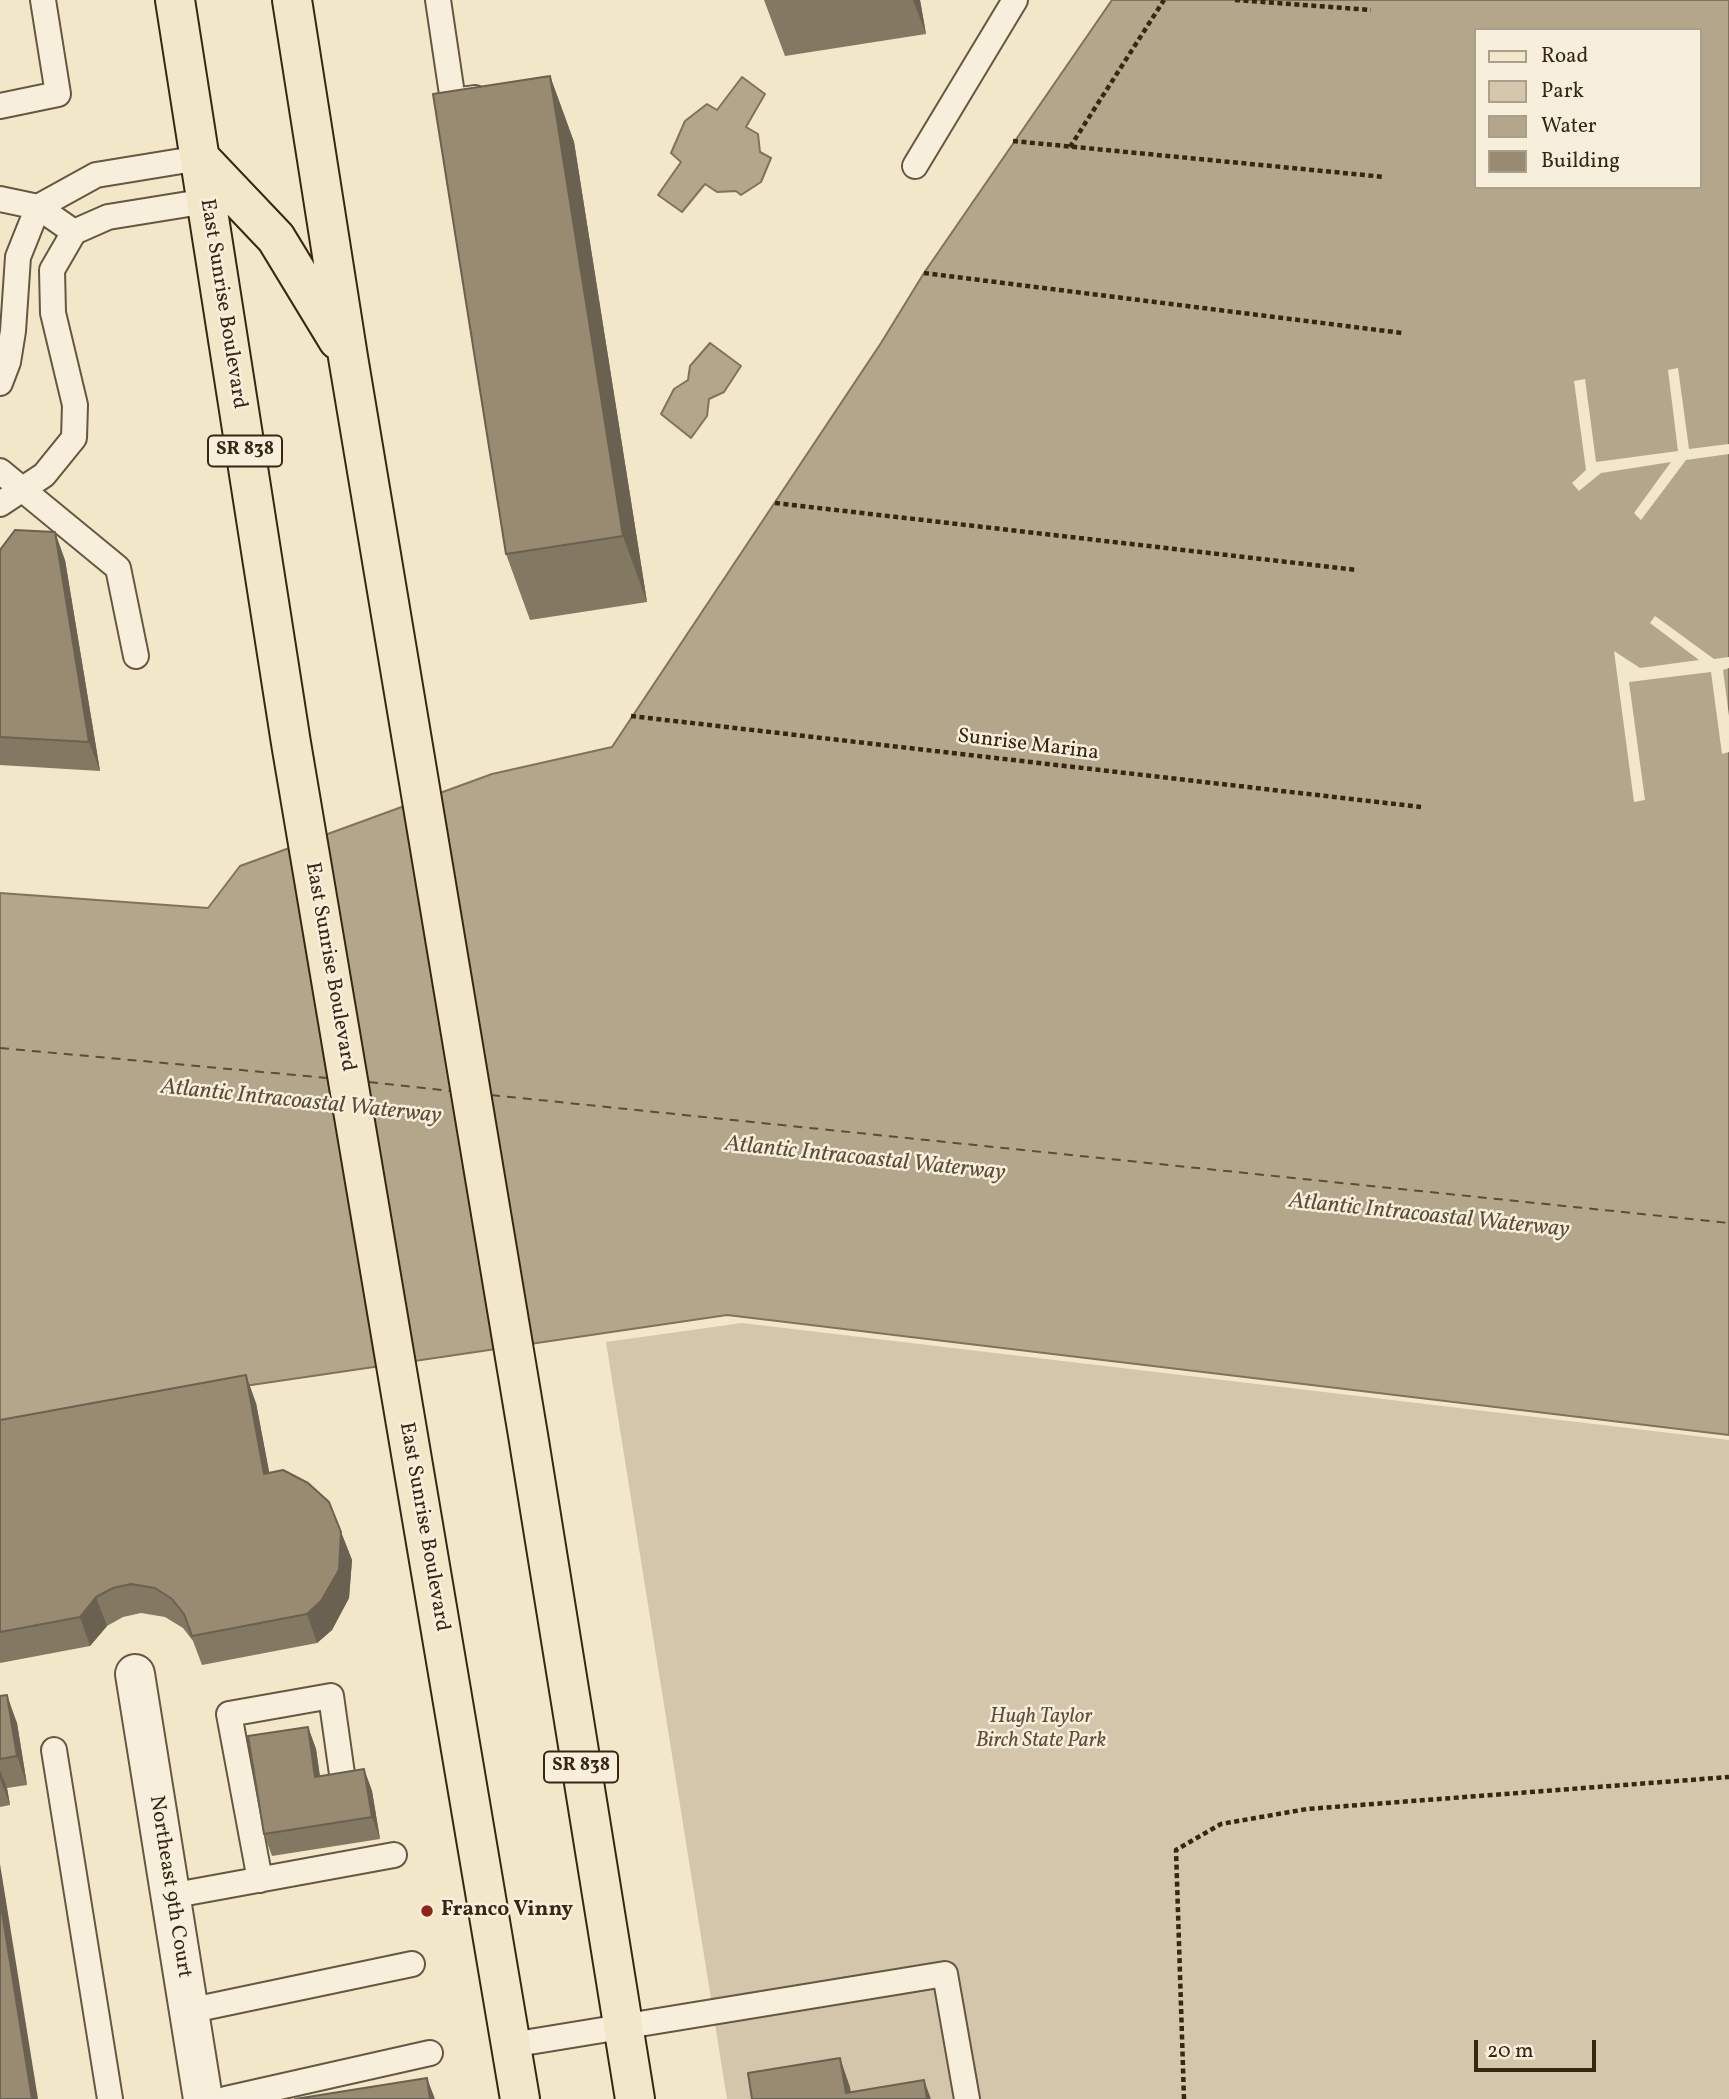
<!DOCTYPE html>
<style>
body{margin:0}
#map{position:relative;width:1729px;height:2099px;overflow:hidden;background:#f3e7c9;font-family:Vollkorn,serif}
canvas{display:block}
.legend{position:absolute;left:1474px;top:28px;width:228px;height:161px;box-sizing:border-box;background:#f7efdc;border:2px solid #aa9f8c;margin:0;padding:9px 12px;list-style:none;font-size:21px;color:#362713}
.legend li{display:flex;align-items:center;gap:14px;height:35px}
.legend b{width:35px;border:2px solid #aa9f8c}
.scale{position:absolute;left:1474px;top:2040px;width:122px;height:32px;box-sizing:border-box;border:4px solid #362713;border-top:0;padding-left:9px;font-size:21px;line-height:24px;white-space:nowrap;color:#362713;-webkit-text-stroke:5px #f7efdc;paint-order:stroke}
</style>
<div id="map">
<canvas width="1729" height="2099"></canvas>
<ul class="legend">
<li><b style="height:9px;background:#f3e7c9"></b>Road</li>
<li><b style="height:19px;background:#d3c6aa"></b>Park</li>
<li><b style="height:19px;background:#b3a68b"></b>Water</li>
<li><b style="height:19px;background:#988b72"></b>Building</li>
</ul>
<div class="scale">20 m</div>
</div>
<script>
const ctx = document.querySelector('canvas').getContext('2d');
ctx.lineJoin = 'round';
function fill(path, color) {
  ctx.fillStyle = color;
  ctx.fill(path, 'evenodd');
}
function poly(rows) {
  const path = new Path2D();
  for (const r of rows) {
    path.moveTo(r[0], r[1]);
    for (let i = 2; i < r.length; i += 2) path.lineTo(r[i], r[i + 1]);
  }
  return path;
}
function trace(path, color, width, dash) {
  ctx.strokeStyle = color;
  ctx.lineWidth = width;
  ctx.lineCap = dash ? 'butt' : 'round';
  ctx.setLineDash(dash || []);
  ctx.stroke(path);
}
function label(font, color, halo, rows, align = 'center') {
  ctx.font = font + ' Vollkorn,serif';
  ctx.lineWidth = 5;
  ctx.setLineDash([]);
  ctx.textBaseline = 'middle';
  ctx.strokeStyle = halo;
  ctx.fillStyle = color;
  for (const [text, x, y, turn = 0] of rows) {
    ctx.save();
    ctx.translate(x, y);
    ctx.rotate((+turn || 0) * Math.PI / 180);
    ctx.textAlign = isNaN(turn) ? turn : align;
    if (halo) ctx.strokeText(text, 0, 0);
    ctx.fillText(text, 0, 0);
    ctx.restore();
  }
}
const green = poly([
 [742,1323,1729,1440,1729,2099,727,2099,606,1342]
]);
const water = poly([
 [1112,0,1729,0,1729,1435,727,1315,0,1422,0,893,208,908,240,866,492,774,612,747,881,343,924,273,1112,0],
 [1475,30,1699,30,1699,187,1475,187,1475,30],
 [742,77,765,94,746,127,758,134,760,152,771,158,761,182,741,195,736,191,717,192,705,184,682,212,658,195,681,162,671,153,685,121,707,104,717,110,742,77],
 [710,343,741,366,724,392,709,399,707,416,691,438,661,414,674,389,688,380,690,366,710,343]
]);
const pier = poly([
 [1678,368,1689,449,1729,444,1729,454,1686,460,1641,520,1634,513,1671,462,1601,473,1579,491,1572,483,1586,470,1574,381,1585,379,1596,462,1678,451,1668,370],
 [1655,616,1714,659,1729,657,1729,668,1723,670,1729,716,1729,752,1722,754,1711,672,1629,682,1645,800,1634,802,1614,651,1640,668,1699,660,1650,623]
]);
const ferry = poly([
 [0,1048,328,1078],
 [369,1082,450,1091],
 [491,1095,1729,1223]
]);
const path = poly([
 [1235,0,1371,10],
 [1013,141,1385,177],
 [1070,147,1164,0],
 [924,273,1402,333],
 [775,503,1357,570],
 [631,716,1421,807],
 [1184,2099,1176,1850,1221,1824,1307,1809,1729,1777]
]);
const service = poly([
 [438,0,453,101,475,98],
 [0,106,58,94,43,0],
 [915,166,1015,0],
 [0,199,38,207,74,232],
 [0,383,8,362,13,331,18,257,38,207,96,175,200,158],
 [0,471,118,568,136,656],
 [0,504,44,475,74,438,75,405,53,313,52,270,74,232,108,217,207,201],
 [54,1750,110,2099],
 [260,1880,229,1714,331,1696,342,1774],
 [170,1896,394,1855],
 [188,2011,412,1964],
 [511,2045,945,1974,967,2099],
 [226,2099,430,2053]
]);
const minor = poly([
 [135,1674,203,2099]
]);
const primary = poly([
 [175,0,291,743,520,2099],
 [292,0,348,357,528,1435,635,2099],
 [200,158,276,238,338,340]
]);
const wall = poly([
 [764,0,920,0,926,34,785,56],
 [550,76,574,142,647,602,530,620,506,554],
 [0,550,65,560,100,771,0,765],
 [256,1403,269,1473,341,1532,352,1560,349,1598,332,1630,317,1643,202,1665,193,1641,183,1628,165,1617,141,1613,123,1617,107,1626,90,1646,0,1663,0,1420],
 [0,1696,17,1723,27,1785,7,1788,10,1805,0,1807],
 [308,1727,316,1749,320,1776,364,1769,372,1791,380,1839,272,1856,264,1834]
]);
const shadedWall = poly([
 [913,0,920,0,926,34],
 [550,76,574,142,647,602,623,536],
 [55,532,65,560,100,771,89,742],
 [246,1375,256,1403,275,1502,264,1474],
 [341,1532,352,1560,349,1598,332,1630,317,1643,307,1614],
 [96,1597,107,1626,90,1646,80,1617],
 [7,1695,17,1723,27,1785,17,1756],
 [308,1727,316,1749,323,1799,315,1777],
 [364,1769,372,1791,380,1839,372,1817],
 [0,1770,7,1788,10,1805,0,1779],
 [0,1864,38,2099,32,2099,0,1900],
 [840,2058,850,2087,852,2099,846,2093],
 [427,2078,435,2099,430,2099],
 [924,2080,931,2099,927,2099]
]);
const building = poly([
 [550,76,623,536,506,554,433,94,550,76],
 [15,530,55,532,89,742,0,737,0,550,15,530],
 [246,1375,264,1474,283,1470,308,1483,329,1502,341,1532,339,1570,321,1601,307,1614,192,1636,184,1614,172,1599,155,1588,131,1584,113,1588,96,1597,80,1617,0,1632,0,1420,246,1375],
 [7,1695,17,1756,0,1759,0,1696,7,1695],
 [308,1727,315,1777,364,1769,372,1817,264,1834,248,1736,308,1727],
 [0,1900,32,2099,0,2099,0,1900],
 [840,2058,846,2093,924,2080,927,2099,752,2099,748,2073,840,2058],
 [427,2078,430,2099,295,2099,427,2078]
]);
const markers = [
 [427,1911,7,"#8f2418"]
];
const shields = [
 [245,451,74],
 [581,1767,74]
];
const shieldNames = [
 ["SR 838",245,451],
 ["SR 838",581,1767]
];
const streetNames = [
 ["East Sunrise Boulevard",222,304,81],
 ["Sunrise Marina",1028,746,7],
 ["East Sunrise Boulevard",329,967,80],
 ["East Sunrise Boulevard",423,1527,80],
 ["Northeast 9th Court",169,1887,81]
];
const parkNames = [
 ["Hugh Taylor",1041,1718],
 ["Birch State Park",1041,1742]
];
const poiNames = [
 ["Franco Vinny",441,1911]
];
const waterNames = [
 ["Atlantic Intracoastal Waterway",301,1103,6],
 ["Atlantic Intracoastal Waterway",865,1160,6],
 ["Atlantic Intracoastal Waterway",1429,1217,6]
];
fill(green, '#d3c6aa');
fill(water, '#b3a68b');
trace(water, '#81735b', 2);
fill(pier, '#f3e7c9');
trace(ferry, '#5c4d37', 2, [9, 7]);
trace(service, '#655740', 28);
trace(minor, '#655740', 42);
trace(primary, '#362713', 42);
trace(path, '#362713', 4.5, [5, 3.5]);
trace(service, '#f7efdc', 24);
trace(minor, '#f7efdc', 38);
trace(primary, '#f3e7c9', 38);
fill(wall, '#837862');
fill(shadedWall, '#6a6150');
fill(building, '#988b72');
trace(building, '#6a6150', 2);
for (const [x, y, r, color] of markers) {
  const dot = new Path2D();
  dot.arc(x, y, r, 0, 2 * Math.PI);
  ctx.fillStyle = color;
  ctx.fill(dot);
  trace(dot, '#f7efdc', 2.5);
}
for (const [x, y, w] of shields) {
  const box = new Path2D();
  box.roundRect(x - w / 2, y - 15.5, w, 31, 5);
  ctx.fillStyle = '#f7efdc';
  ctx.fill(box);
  trace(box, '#362713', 2);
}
label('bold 19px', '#362713', null, shieldNames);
label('21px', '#362713', '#f7efdc', streetNames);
label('italic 21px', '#5d4f39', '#f7efdc', parkNames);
label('bold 21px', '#362713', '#f7efdc', poiNames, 'left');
label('italic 23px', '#5c4d37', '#f7efdc', waterNames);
</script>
